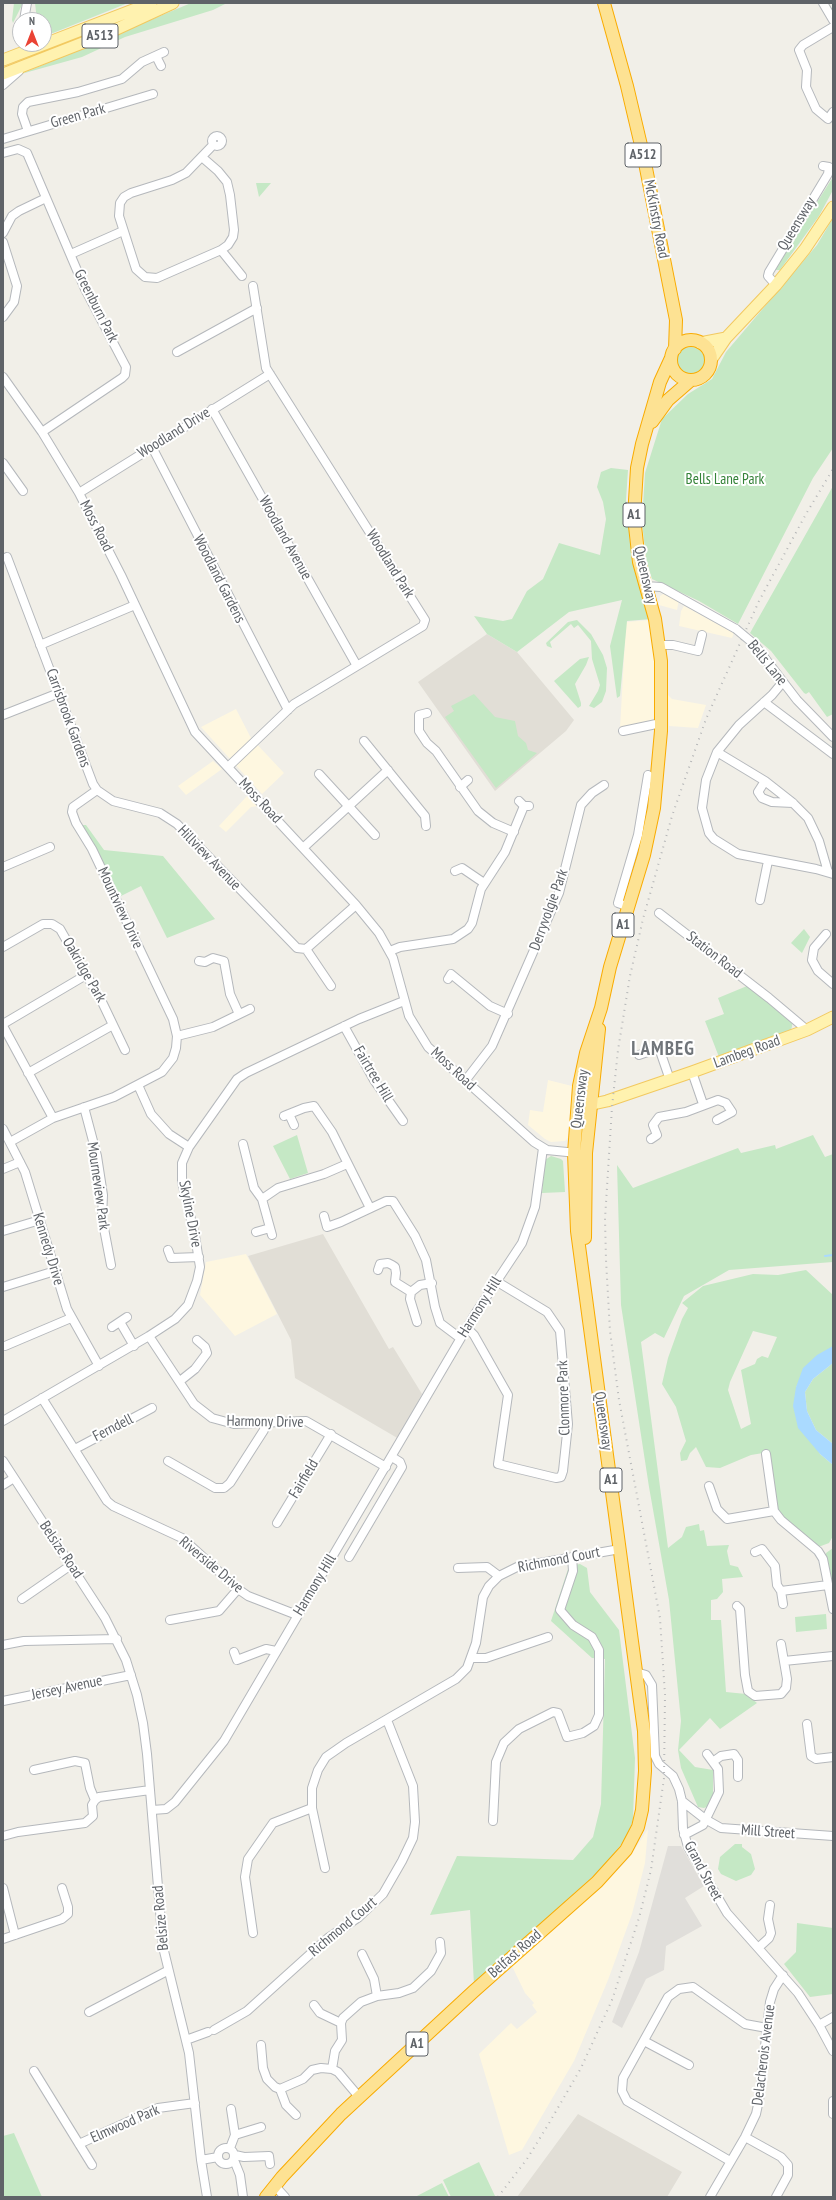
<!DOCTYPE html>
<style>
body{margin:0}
#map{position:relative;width:836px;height:2200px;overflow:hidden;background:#f1efe8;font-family:"PT Sans Narrow",sans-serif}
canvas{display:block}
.frame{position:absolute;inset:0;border:4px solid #5f6368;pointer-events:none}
.north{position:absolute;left:12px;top:12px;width:40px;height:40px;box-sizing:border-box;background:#fff;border:1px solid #bfc1c3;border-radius:50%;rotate:0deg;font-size:11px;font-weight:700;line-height:16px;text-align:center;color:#5f6368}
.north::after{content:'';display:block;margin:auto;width:14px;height:18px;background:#ea4335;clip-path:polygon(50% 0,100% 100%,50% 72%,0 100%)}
</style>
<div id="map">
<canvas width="836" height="2200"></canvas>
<div class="frame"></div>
<div class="north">N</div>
</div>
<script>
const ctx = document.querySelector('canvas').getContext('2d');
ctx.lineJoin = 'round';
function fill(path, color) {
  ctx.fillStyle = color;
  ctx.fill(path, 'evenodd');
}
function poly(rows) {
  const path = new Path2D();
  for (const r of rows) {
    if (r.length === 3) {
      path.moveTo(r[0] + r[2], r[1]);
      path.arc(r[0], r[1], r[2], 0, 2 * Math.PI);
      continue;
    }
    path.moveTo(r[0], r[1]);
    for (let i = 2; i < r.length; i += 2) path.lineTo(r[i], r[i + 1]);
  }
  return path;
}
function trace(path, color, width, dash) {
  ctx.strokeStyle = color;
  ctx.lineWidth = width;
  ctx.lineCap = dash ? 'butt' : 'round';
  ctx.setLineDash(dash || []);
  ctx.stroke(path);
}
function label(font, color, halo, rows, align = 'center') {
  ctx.font = font + ' "PT Sans Narrow",sans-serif';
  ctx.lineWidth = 4;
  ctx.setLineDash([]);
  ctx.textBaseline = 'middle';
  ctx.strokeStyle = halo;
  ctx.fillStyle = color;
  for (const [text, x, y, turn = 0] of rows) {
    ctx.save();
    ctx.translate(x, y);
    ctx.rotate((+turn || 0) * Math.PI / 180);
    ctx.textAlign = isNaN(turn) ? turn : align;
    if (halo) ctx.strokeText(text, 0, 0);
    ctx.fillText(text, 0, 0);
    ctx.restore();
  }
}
const commercial = poly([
 [666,592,679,600,677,610,659,605,660,596],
 [684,606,734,633,732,638,679,626,681,611],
 [650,620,657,657,656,716,651,721,620,728,626,622],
 [668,695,672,699,706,705,698,728,669,726],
 [236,709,251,738,284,773,262,794,201,727],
 [213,761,222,769,186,795,178,786],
 [248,795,259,806,251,807,226,832,219,826],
 [548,1080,572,1086,568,1138,565,1141,551,1142,545,1139,528,1125,530,1110,543,1112],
 [246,1254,277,1314,235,1336,200,1295,206,1262],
 [648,1829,645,1863,632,1914,608,1980,574,2061,522,2150,509,2155,479,2054,511,2023,517,2029,537,2012,532,2005,534,2003,525,1993,512,1966,611,1877,629,1858]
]);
const industrial = poly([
 [668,1846,681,1846,704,1886,685,1898,702,1926,666,1946,664,1970,646,1979,622,2028,612,2022,639,1952]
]);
const education = poly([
 [487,634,517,652,574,720,566,731,495,791,418,682],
 [323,1234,389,1349,393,1347,422,1394,399,1439,295,1378,291,1340,248,1256],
 [578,2114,682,2172,667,2197,517,2197]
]);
const green = poly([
 [14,3,23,3,13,23,12,20],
 [35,3,128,3,53,33,44,32,44,20,37,20],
 [191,3,227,3,213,10,125,37,82,57,21,74],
 [833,177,833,190,819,216,780,270,774,270],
 [256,183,271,183,259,197],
 [833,218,833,448,813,478,738,624,699,601,652,579,646,559,642,522,645,473,662,419,688,394,712,379,726,352,817,245],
 [691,361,14],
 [611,468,628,470,626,500,630,542,639,581,651,619,627,621,620,696,617,698,610,646,622,600,569,612,517,652,487,634,474,616,503,621,512,619,527,591,543,579,559,543,600,555,606,519,603,502,597,487,601,472],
 [833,486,833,714,827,717,809,692,806,694,804,693,771,651,750,633],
 [577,620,591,634,603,655,607,668,606,691,602,702,594,708,589,706,598,691,600,685,592,659,591,641,578,625,574,628,571,624,550,642,552,648,547,646,546,643,568,622],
 [589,657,586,665,575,684,581,703,581,706,578,708,554,681,580,659],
 [474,694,495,717,515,721,518,736,526,743,528,750,537,753,496,788,445,717,454,711,451,706],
 [82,825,86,825,104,850,163,856,215,919,167,938,141,886,119,897,93,842],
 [804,929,810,937,802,953,791,943],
 [747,986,793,1021,791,1031,719,1057,705,1021,724,1014,718,998],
 [297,1135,308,1173,290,1179,273,1146],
 [813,1135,825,1157,833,1154,833,1262,729,1270,684,1296,664,1338,655,1333,641,1342,668,1548,682,1537,686,1527,699,1524,700,1531,704,1530,707,1546,729,1545,727,1551,730,1565,738,1567,743,1577,722,1579,723,1592,717,1599,711,1600,711,1620,721,1620,726,1692,746,1694,757,1703,720,1729,710,1718,679,1750,695,1767,713,1770,713,1798,711,1805,704,1808,698,1807,681,1768,678,1750,681,1721,669,1600,649,1487,621,1305,617,1165,633,1188,738,1148,741,1153,775,1145,776,1149],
 [551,1156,561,1159,563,1161,565,1192,542,1193,545,1160],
 [806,1270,833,1295,833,1346,796,1387,820,1454,833,1465,833,1536,829,1543,821,1546,818,1546,783,1518,777,1508,769,1452,751,1455,720,1468,706,1467,696,1447,690,1453,687,1460,681,1461,680,1453,686,1441,676,1407,662,1384,668,1358,682,1319,688,1308,682,1303,703,1286,753,1274,778,1275],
 [753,1331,777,1337,768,1358,762,1356,757,1359,755,1364,741,1370,751,1424,741,1429,728,1390,730,1382],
 [833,1363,833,1444,816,1430,807,1411,805,1392,813,1379],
 [833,1548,833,1592,826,1556,826,1553],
 [580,1564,587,1568,590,1592,619,1630,635,1758,633,1819,628,1836,603,1867,474,1985,470,1910,430,1915,457,1856,573,1860,593,1837,601,1804,605,1659,592,1658,551,1621,569,1566],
 [826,1614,827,1629,796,1632,795,1617],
 [735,1844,742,1844,742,1847,751,1854,755,1869,751,1875,736,1881,721,1874,718,1869,720,1857],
 [797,1923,833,1928,833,1994,810,1997,784,1964,796,1952],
 [14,2133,42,2197,3,2197,3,2136],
 [479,2162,495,2196,451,2197,443,2180],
 [442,2183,449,2197,415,2197]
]);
const water = poly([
 [833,1346,833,1363,813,1379,805,1392,807,1411,816,1430,833,1444,833,1465,820,1454,798,1428,793,1406,796,1387,803,1368,817,1355]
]);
const stream = poly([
 [825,1256,833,1255]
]);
const minor = poly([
 [823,3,833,20],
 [24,20,27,3],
 [833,27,803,45,799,50,807,70,806,87,816,109,828,119,833,112],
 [156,56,161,66],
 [3,85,19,71],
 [28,131,22,114,23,107,28,102,78,92,122,79,142,62,164,52],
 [217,141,5],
 [3,139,153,94],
 [3,153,18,149,27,153,85,289,126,367,125,375,122,378,42,432],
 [203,158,218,171,227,182,230,195,234,230,233,237,228,245,221,250,157,278,145,277,136,269,119,216,120,203,124,197,131,193,172,180,186,173,213,145],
 [3,233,12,216,19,211,46,198],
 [3,242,17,286,14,302,3,317],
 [221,250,242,276],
 [71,254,123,231],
 [776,285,768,276,769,272,828,174,829,167,823,166],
 [177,352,257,308],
 [3,377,42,432,79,493,121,575,195,732,356,905,379,933,393,958,409,1016,428,1047,534,1142,547,1150,577,1153],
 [212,409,357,666],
 [152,447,288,710],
 [3,463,23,491],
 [79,493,270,374],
 [7,557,93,784,97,790,113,801,160,813,177,824,297,948,306,949,356,905],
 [645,586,661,587,736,629],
 [754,644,797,700,833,737],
 [40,645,135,605],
 [660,645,673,645,698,651,702,635],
 [782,683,772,695,739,725,717,752,706,780,702,808,709,833,714,839,738,854,816,869,833,874],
 [764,702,833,754],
 [427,713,419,715,419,731,427,743,436,751,478,811,493,823,514,832],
 [3,715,59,693],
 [623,731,661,723],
 [364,741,425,816,426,826],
 [717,752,765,781,793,803,808,818,819,841,828,872],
 [228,767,294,704,423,626,425,620,266,368,253,286],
 [319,774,375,835],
 [765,781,758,792,762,798,772,802,793,803],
 [460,787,468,780],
 [519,801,524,806,529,806],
 [303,848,388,770],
 [3,867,50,847],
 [455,871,462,868,484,883],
 [760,900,768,861],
 [629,907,618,903,638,835,648,775],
 [659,913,769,998,807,1030],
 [826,934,814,948,812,960,818,971,833,984],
 [3,947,43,924,52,924,60,929,103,1004,125,1050],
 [306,949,331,986],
 [390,951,400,947,453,939,468,929,472,923,481,889,505,852,524,806],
 [199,961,205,962,213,958,224,961,230,994,239,1014],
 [448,979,451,974,490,1006,508,1014],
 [3,1024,86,975],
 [3,1026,53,1118],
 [344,1026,374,1080,403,1121],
 [177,1036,213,1027,250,1009],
 [659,1048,670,1080],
 [639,1055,665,1046],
 [692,1072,703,1104],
 [28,1073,113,1025],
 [465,1081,492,1046,559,893,581,805,592,793,604,785],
 [138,1085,151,1114,169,1134,189,1147],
 [84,1107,97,1156,103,1195,102,1218,111,1265],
 [289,1114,294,1125],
 [284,1116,304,1108,314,1106,332,1132,370,1208],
 [3,1129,25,1172,67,1309,99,1366],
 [651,1139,657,1135,653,1125,659,1117,686,1112,718,1100,726,1103,732,1112,717,1120],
 [10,1142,53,1118,114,1097,162,1072,173,1058,176,1048,177,1036,173,1019,92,849,76,823,72,812,73,807,97,790],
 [243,1144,254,1188,262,1199],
 [3,1169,20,1162],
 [324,1216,327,1227,341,1222,386,1201,393,1201,415,1236,426,1260,435,1307,440,1323,460,1338],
 [3,1231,40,1220],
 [256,1232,270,1228],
 [272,1235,262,1199,278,1188,324,1174,347,1164],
 [168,1250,171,1258,199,1257],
 [378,1270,380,1264,388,1263,392,1265,395,1267,396,1273,395,1282,411,1292,420,1285,432,1283],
 [3,1287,55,1271],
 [411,1292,410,1299,417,1322],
 [120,1322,134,1346],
 [112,1327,127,1317],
 [467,1328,474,1335,508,1395,498,1464,556,1478,561,1477,563,1471,568,1424,560,1331,547,1312,496,1281],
 [149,1336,194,1404,212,1418,234,1424,306,1421,386,1467],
 [5,1346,71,1318],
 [180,1381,195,1369,207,1353,205,1347,197,1340],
 [42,1398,107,1501,113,1506,182,1538,238,1589,248,1596,297,1615],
 [3,1421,149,1336,175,1319,188,1305,197,1281,200,1267,195,1236,182,1182,182,1163,189,1147,237,1079,246,1073,359,1019,404,1001],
 [75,1449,152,1408],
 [766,1454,774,1511,781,1520,818,1551,823,1559,833,1609],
 [3,1461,105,1618,126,1660,137,1695,143,1723,147,1754,163,1947,189,2053,201,2160,207,2197],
 [168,1461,215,1488,224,1488,230,1483,264,1430,265,1422],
 [3,1485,14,1478],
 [709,1486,717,1509,727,1519,774,1511],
 [277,1523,331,1434],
 [755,1552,762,1549,775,1566,777,1585,781,1591,828,1585],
 [349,1557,402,1467,400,1462,392,1457],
 [458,1568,487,1567,499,1576],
 [781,1591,783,1604],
 [22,1599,71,1565],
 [737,1606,740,1609,745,1675,748,1691,755,1696,781,1694,786,1688,787,1679,781,1644],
 [170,1620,219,1611,238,1589],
 [3,1645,24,1641,117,1639],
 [234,1652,237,1660,266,1649,276,1651],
 [472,1658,486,1658,548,1637],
 [784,1661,833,1656],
 [636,1672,646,1675,652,1685,655,1756,659,1764,673,1776,679,1789,682,1801,683,1829,688,1847,727,1913,798,1993,819,2025,833,2051],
 [3,1701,131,1675],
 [807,1724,811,1756,816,1759,833,1757],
 [714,1761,721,1756,734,1754,738,1760,738,1777],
 [34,1770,75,1761,85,1763,90,1788,95,1800],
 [682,1801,705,1819,721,1828,833,1836],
 [152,1810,166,1809,175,1802,224,1741,475,1314,522,1243,535,1207,543,1148],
 [493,1821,496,1762,504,1743,519,1729,553,1712,558,1713,567,1737,583,1733,594,1726,599,1715,599,1650,592,1637,573,1625,560,1610,573,1571,572,1557],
 [684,1835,703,1825,719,1792,718,1769,707,1754],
 [3,1836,18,1832,85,1823,93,1816,92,1805,95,1800,99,1797,150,1790],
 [325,1868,312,1808,312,1788,318,1770,326,1757,346,1743,456,1679,467,1668,476,1643,483,1597,489,1586,499,1576,517,1567,620,1549],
 [3,1888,15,1935],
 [253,1933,245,1877,248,1859,273,1823,312,1808],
 [3,1939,62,1919,68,1914,68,1907,62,1888],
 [758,1948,769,1938,771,1933,768,1919,770,1905],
 [362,1954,374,1979,377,1996],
 [314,2005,320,2013,341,2023],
 [89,2012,167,1971],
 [819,2025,833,2017],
 [214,2030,247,2011,328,1938,359,1917,383,1894,402,1861,413,1838,415,1822,413,1786,387,1720],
 [186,2040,208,2032],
 [644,2041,689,2065],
 [261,2045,263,2068,267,2079,275,2087,280,2089,303,2079,312,2070,321,2068,332,2069,338,2072,360,2098],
 [332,2069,335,2051,342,2040,341,2023,343,2018,361,2002,377,1996,399,1993,413,1988,431,1971,441,1953,440,1942],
 [34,2071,92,2165],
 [280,2089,286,2105,296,2115],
 [833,2101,833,2114],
 [235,2135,261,2127],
 [745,2137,781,2157,788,2165,788,2175,776,2197],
 [79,2144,158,2108,195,2103],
 [226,2156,8],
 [230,2148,235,2135,231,2109],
 [235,2155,244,2157,269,2156,270,2164],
 [201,2160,218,2157],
 [234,2160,240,2175,243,2197],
 [730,2161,627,2101,622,2091,623,2078,668,1997,679,1989,693,1987,745,2024,767,2028],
 [275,2186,285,2197],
 [710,2197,745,2137,756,2114,759,2100,770,2002,774,1989,783,1975]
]);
const major = poly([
 [3,60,151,3],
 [3,74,108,33,173,3],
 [700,343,726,338],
 [711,360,726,338,776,285,805,249,833,207],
 [584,1106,607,1101,692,1072,807,1030,833,1017]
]);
const highway = poly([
 [604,3,627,86,644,158,676,320,675,349],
 [691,360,20],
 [652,422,668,400,691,380],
 [585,1238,586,1153,599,1029],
 [266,2197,282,2177,341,2114,474,1991,597,1882,626,1850,638,1827,642,1810,645,1771,644,1731,577,1231,574,1153,579,1086,586,1053,601,1008,610,967,644,855,654,808,661,731,661,661,655,619,639,562,634,517,637,468,642,444,660,382,671,358]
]);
const rail = poly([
 [498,2197,527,2159,548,2125,581,2068,612,2000,639,1918,651,1870,664,1778,665,1695,660,1618,619,1400,610,1331,606,1260,605,1219,612,1107,618,1050,630,976,643,919,672,816,706,719,759,601,806,514,833,469]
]);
const minorBridge = poly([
 [736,629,754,644]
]);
const shields = [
 [100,36,36],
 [643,155,36],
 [634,515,22],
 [623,925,22],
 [611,1480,22],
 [417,2044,22]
];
const shieldNames = [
 ["A513",100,36],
 ["A512",643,155],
 ["A1",634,515],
 ["A1",623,925],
 ["A1",611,1480],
 ["A1",417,2044]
];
const streetNames = [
 ["Green Park",78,116,-16],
 ["McKinstry Road",656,219,79],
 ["Queensway",797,224,-59],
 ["Greenburn Park",96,306,63],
 ["Woodland Drive",174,433,-32],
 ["Moss Road",96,526,63],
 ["Woodland Avenue",285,538,61],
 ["Woodland Park",390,564,58],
 ["Queensway",645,575,77],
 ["Woodland Gardens",219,579,63],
 ["Bells Lane",767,663,51],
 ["Carrisbrook Gardens",68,718,70],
 ["Moss Road",260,801,47],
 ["Hillview Avenue",209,858,46],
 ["Mountview Drive",120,908,65],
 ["Derryvolgie Park",549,910,-70],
 ["Station Road",714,955,38],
 ["Oakridge Park",84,970,60],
 ["Lambeg Road",747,1052,-20],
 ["Moss Road",453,1069,43],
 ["Fairtree Hill",373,1074,59],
 ["Queensway",580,1099,-83],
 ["Mourneview Park",98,1186,82],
 ["Skyline Drive",190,1214,79],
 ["Kennedy Drive",48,1249,73],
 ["Harmony Hill",480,1307,-58],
 ["Clonmore Park",564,1398,-92],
 ["Queensway",603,1421,82],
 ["Harmony Drive",265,1422,1],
 ["Ferndell",113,1428,-27],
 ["Fairfield",304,1479,-59],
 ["Belsize Road",61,1550,56],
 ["Richmond Court",559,1560,-11],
 ["Riverside Drive",211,1565,40],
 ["Harmony Hill",315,1585,-59],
 ["Jersey Avenue",67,1688,-12],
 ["Mill Street",768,1832,4],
 ["Grand Street",703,1871,62],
 ["Belsize Road",161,1918,-95],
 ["Richmond Court",343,1927,-40],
 ["Belfast Road",515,1954,-41],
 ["Delacherois Avenue",764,2055,-83],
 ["Elmwood Park",125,2124,-24]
];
const parkNames = [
 ["Bells Lane Park",725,480]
];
const districtNames = [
 ["LAMBEG",663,1050]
];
fill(commercial, '#fef7e0');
fill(industrial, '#e0deda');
fill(education, '#e1ded6');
fill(green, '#c5e8c5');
fill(water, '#aadaff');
trace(stream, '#aadaff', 2);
trace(minor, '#b5b8bc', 10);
trace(major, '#f2c960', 13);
trace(highway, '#f9ab00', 14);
trace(minor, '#fff', 8);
trace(major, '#fff2af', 11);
trace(highway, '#fde293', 12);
trace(rail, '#b6b7b8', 2, [1, 5]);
trace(minorBridge, '#b5b8bc', 10, []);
trace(minorBridge, '#fff', 8);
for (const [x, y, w] of shields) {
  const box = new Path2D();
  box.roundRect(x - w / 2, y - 12, w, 24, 3);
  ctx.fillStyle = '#fff';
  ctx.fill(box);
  trace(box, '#5f6368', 1);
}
label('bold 14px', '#5f6368', null, shieldNames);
label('15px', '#5f6368', '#fff', streetNames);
label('15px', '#348238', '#fff', parkNames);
ctx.letterSpacing = '1px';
label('bold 19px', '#70757a', '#fff', districtNames);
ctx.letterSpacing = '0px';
</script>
